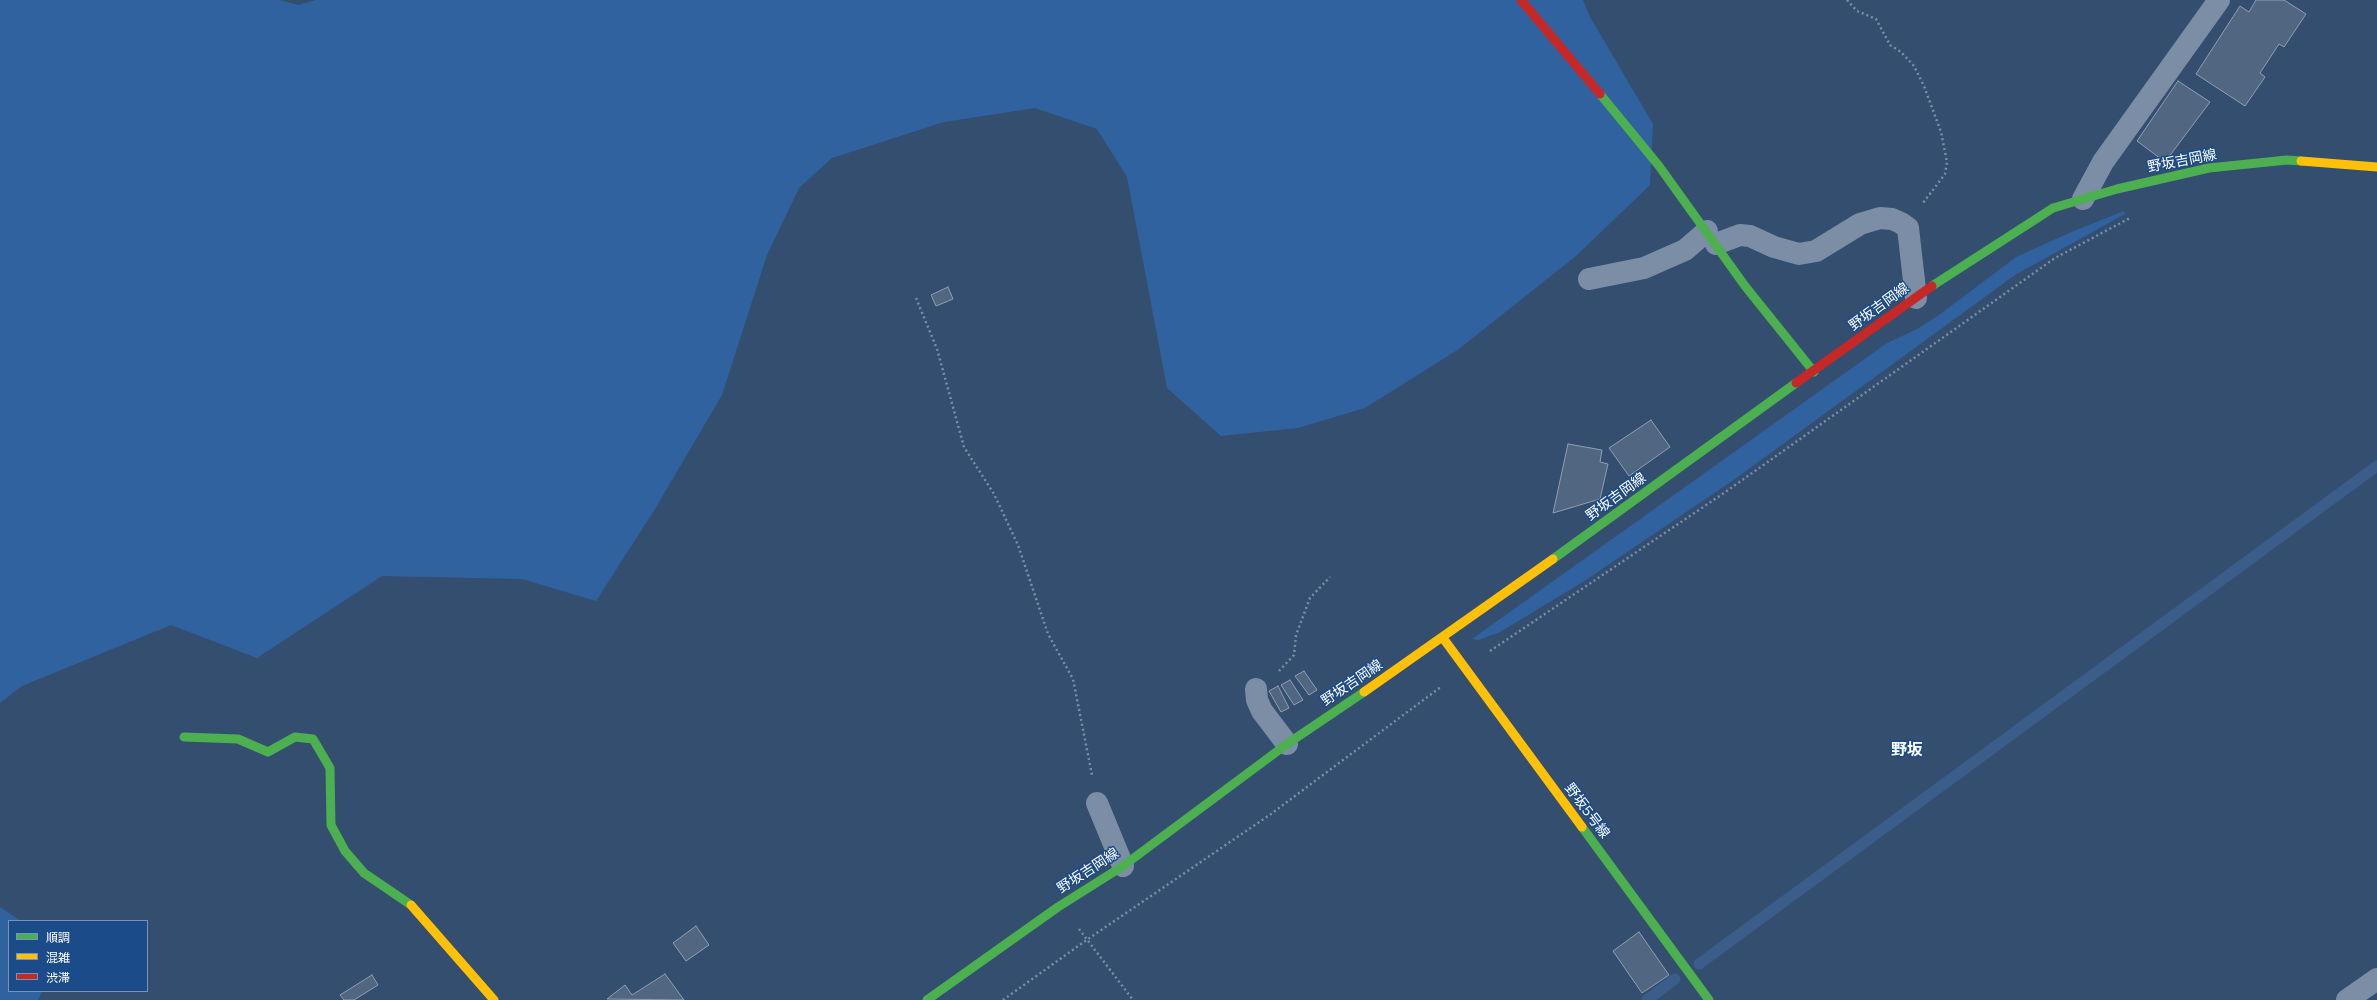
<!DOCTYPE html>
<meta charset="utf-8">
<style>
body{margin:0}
#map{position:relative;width:2377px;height:1000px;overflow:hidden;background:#344e70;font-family:Mulish,"Noto Sans JP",sans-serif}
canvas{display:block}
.legend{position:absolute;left:8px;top:920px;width:140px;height:72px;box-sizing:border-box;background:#1c4b89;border:1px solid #7793b8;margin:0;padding:5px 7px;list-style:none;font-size:12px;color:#fff}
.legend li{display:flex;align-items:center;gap:8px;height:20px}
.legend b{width:20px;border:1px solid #7793b8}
</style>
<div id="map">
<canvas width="2377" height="1000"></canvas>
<ul class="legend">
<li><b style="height:5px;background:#4caf50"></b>順調</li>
<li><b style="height:5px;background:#ffc107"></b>混雑</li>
<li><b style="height:5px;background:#c62828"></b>渋滞</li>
</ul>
</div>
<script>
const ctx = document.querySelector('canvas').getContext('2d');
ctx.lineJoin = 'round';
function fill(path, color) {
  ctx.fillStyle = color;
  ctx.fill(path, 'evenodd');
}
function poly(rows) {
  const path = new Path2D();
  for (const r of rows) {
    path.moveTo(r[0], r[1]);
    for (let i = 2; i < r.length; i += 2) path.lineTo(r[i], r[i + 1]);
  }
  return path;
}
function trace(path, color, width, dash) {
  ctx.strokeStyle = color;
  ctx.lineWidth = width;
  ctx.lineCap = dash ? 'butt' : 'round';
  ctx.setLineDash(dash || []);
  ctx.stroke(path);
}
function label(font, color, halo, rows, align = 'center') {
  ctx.font = font + ' Mulish,"Noto Sans JP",sans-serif';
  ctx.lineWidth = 3;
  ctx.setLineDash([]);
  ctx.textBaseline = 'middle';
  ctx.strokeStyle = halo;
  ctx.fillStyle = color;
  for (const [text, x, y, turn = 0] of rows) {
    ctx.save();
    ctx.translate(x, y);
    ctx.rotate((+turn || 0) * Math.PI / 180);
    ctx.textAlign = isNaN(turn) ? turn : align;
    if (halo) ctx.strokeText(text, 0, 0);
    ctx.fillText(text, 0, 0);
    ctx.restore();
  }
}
const green = poly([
 [0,0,280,0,298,5,316,0,1583,0,1590,17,1653,124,1650,185,1576,256,1459,349,1365,408,1298,428,1221,436,1167,388,1127,177,1097,129,1035,108,944,122,832,158,799,188,767,255,722,395,655,509,596,601,522,579,382,576,257,658,171,625,22,686,0,703],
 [2124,211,2125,214,2015,275,1735,479,1583,582,1500,632,1479,640,1472,639,1887,343,1917,329,1939,315,2016,257,2069,233],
 [0,907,21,921,9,921,9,991,42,991,38,1000,0,1000]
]);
const stream = poly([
 [1699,964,2377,466],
 [1647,1000,1675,979]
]);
const building = poly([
 [2256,0,2284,0,2306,14,2284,47,2279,44,2260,73,2265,77,2245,106,2196,74,2240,6,2249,12,2256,0],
 [2178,81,2210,102,2165,162,2137,141,2178,81],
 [948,287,953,299,936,306,931,295,948,287],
 [1651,420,1670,447,1629,476,1609,448,1651,420],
 [1568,444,1602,450,1600,462,1608,464,1600,499,1553,513,1568,444],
 [1304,671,1317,690,1309,695,1295,676,1304,671],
 [1290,680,1303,700,1294,705,1281,685,1290,680],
 [1278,686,1289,708,1281,712,1269,691,1278,686],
 [696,926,709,945,686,961,673,943,696,926],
 [1639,932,1669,975,1642,993,1613,951,1639,932],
 [665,974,684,1000,607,999,625,985,632,995,665,974],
 [372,975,378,985,354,1000,344,1000,340,995,372,975]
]);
const path = poly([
 [1847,0,1857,11,1876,19,1890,45,1901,52,1914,66,1924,86,1941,132,1947,162,1945,174,1923,203],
 [916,298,937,349,964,447,994,494,1018,545,1048,634,1073,679,1092,775],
 [1490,651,1724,493,2055,258,2130,218],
 [1279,671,1294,655,1296,635,1310,598,1330,577],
 [1079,929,1133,1000],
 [1003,1000,1088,939,1271,814,1442,686]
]);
const street = poly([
 [2083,199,2103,162,2219,0],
 [1716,244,1740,235,1750,236,1774,247,1799,254,1816,251,1860,224,1880,218,1892,219,1901,223,1908,228,1916,298],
 [1589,279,1644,268,1685,250,1707,231],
 [1256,689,1257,700,1262,711,1287,744],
 [1097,803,1123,866],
 [2347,1000,2377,979]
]);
const fast = poly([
 [1600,94,1659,166,1745,286,1814,372],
 [1932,286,2053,208,2117,189,2209,168,2287,160,2301,161],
 [1553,559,1796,383],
 [184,737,238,739,268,752,295,737,313,739,330,768,331,825,345,851,364,873,411,905],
 [1582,827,1709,1000],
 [927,1000,1058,907,1123,866,1287,744,1364,692]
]);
const slow = poly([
 [2301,161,2377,167],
 [1443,638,1582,827],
 [1364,692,1553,559],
 [411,905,494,1000]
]);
const jam = poly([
 [1521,0,1600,94],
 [1796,383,1932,286]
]);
const streetNames = [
 ["野坂吉岡線",2182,161,-11],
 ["野坂吉岡線",1879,307,-36],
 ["野坂吉岡線",1616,497,-36],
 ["野坂吉岡線",1352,683,-34],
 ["野坂5号線",1587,811,53],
 ["野坂吉岡線",1088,871,-33]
];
const quarterNames = [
 ["野坂",1907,750]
];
fill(green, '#3062a0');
trace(stream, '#3a5d89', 11);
fill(building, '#516680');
trace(building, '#8f9fb3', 1);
trace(path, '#7b8ea5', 2.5, [2, 3]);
trace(street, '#7b8ea5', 22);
trace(fast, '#4caf50', 9);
trace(slow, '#ffc107', 9);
trace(jam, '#c62828', 9);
label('14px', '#fff', '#1c4b89', streetNames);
label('bold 16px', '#fff', '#1c4b89', quarterNames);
</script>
